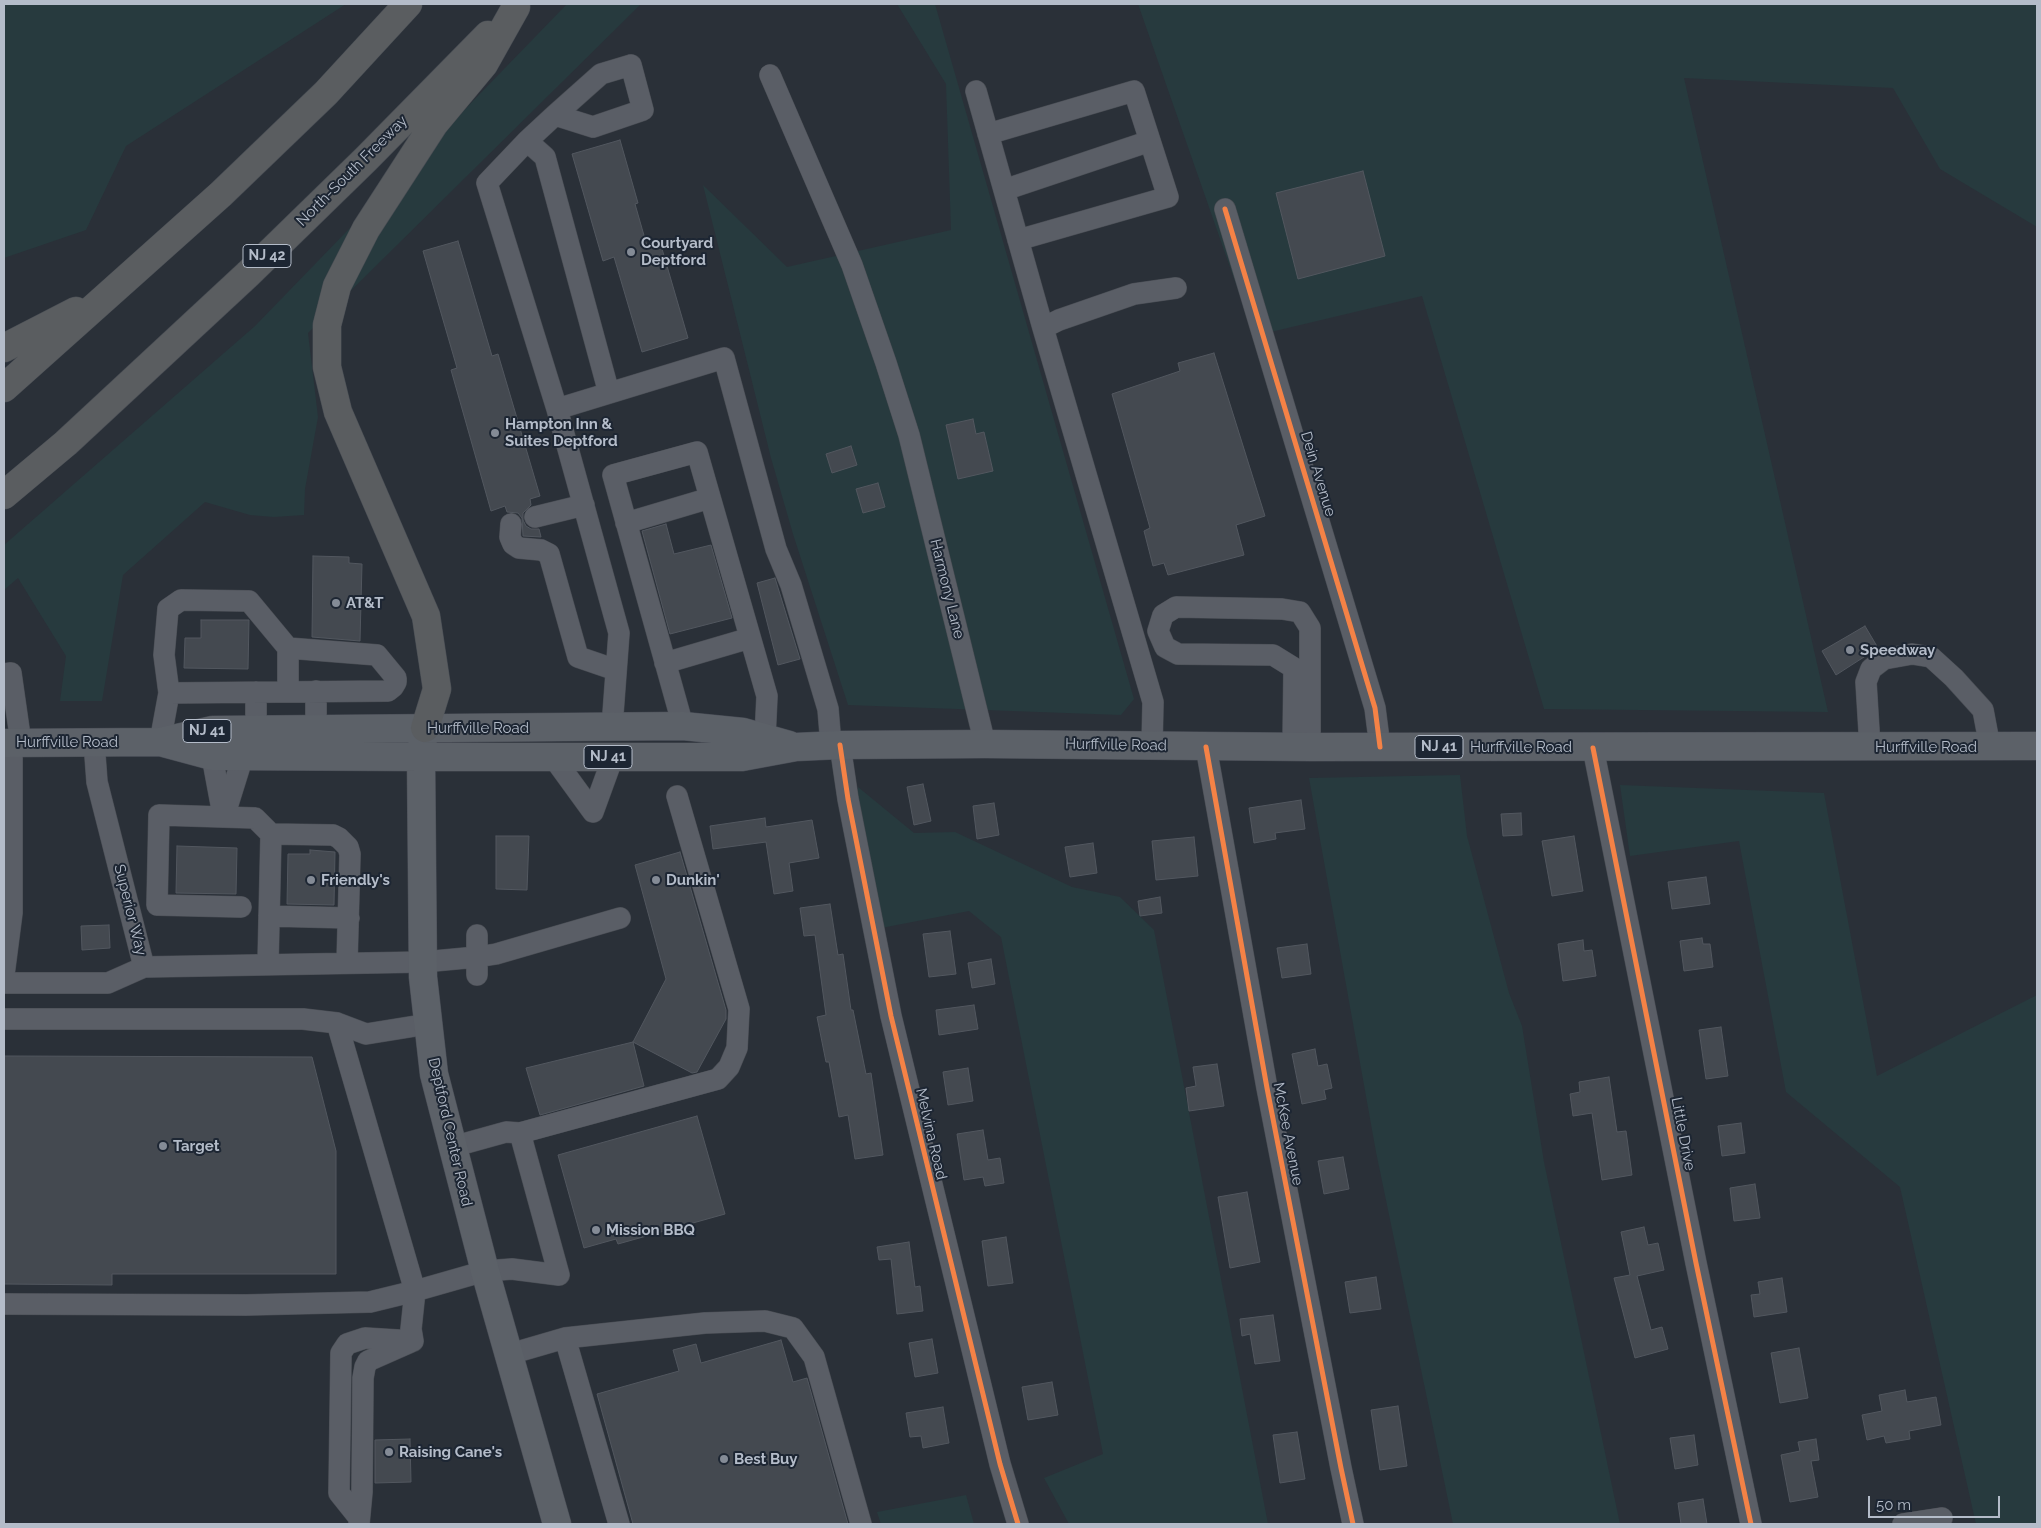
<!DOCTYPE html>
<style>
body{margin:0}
#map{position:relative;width:2041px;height:1528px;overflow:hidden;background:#2a3038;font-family:Raleway,sans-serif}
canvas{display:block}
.frame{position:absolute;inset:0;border:5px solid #b4bcc9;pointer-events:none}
.scale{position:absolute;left:1868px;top:1496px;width:132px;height:22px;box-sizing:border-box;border:2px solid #b4bcc9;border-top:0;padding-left:6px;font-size:15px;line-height:18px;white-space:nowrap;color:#b4bcc9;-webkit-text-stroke:4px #1d2633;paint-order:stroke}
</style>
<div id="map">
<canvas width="2041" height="1528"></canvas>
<div class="frame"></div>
<div class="scale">50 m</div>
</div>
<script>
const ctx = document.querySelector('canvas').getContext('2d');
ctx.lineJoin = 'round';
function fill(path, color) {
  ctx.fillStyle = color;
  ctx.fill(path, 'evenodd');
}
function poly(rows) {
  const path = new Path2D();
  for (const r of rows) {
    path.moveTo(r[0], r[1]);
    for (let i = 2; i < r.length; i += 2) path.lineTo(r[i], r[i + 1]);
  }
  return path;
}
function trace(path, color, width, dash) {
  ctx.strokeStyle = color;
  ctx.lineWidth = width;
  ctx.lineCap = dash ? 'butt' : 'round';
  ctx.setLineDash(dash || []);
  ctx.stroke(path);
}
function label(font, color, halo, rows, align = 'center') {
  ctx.font = font + ' Raleway,sans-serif';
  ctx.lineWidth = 4;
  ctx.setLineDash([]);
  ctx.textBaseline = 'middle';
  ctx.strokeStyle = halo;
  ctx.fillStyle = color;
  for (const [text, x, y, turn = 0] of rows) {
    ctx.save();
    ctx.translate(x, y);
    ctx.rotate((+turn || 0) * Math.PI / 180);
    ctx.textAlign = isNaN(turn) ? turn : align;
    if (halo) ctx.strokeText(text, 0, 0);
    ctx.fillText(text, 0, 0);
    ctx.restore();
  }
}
const green = poly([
 [4,4,346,4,126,146,86,230,4,258],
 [567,4,641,4,308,333,318,417,305,489,304,515,274,517,250,515,205,502,123,575,102,701,60,701,66,656,18,578,4,590,4,545,255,326],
 [897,4,935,4,1134,699,1121,715,848,705,793,534,771,458,703,185,787,267,951,230,946,84],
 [1138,4,2037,4,2037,227,1940,169,1893,88,1684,78,1828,712,1544,709,1422,296,1254,336],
 [1460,775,1467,836,1509,993,1522,1026,1544,1162,1620,1524,1453,1524,1376,1152,1309,778],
 [1620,785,1824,793,1877,1076,2037,995,2037,1524,1976,1524,1900,1187,1786,1092,1739,841,1630,856],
 [858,787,914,833,955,832,1072,887,1120,897,1154,930,1268,1524,1069,1524,1044,1478,1103,1454,1001,937,969,911,871,930,853,832],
 [966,1495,974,1524,881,1524,877,1512]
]);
const building = poly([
 [620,140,638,203,635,204,647,246,660,242,688,338,642,352,614,257,603,261,572,154,620,140],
 [1363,171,1385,256,1298,279,1276,193,1363,171],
 [458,241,492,356,498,354,540,496,530,499,531,505,523,513,523,520,526,526,531,529,539,529,541,537,523,536,522,518,518,513,507,512,505,506,491,511,451,370,457,368,423,251,458,241],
 [1214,353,1265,516,1236,525,1244,555,1168,575,1164,563,1153,566,1144,531,1150,528,1112,394,1180,371,1178,363,1214,353],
 [973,419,976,434,984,432,993,471,958,479,946,425,973,419],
 [851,446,857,465,832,473,826,454,851,446],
 [878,483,885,507,863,513,856,489,878,483],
 [666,524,674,554,711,545,732,618,670,634,642,531,666,524],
 [313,556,349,557,349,563,362,564,360,641,312,637,313,556],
 [775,578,800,659,778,665,757,583,775,578],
 [201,620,249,620,248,669,184,668,185,638,201,638,201,620],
 [1865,626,1878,648,1836,675,1822,651,1865,626],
 [923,784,931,821,914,825,907,787,923,784],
 [1301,800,1305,829,1275,833,1276,839,1254,843,1249,808,1301,800],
 [994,803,999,835,977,839,973,806,994,803],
 [1521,813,1522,835,1503,836,1501,814,1521,813],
 [765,818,766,827,812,820,819,858,789,863,793,891,774,894,766,842,713,849,710,826,765,818],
 [496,836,529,836,527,890,496,889,496,836],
 [1574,836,1583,891,1552,896,1542,841,1574,836],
 [1194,837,1198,876,1156,880,1152,841,1194,837],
 [1093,843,1097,873,1070,877,1065,847,1093,843],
 [177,846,237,848,236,894,176,893,177,846],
 [310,850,335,852,334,905,287,904,288,854,310,854,310,850],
 [680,852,726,1010,726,1019,697,1072,692,1073,633,1042,666,979,635,865,680,852],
 [1706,877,1710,904,1672,909,1668,882,1706,877],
 [1160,897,1162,913,1140,916,1138,901,1160,897],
 [830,904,838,955,843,954,851,1010,853,1010,866,1074,871,1073,883,1155,855,1159,848,1115,839,1117,829,1062,826,1062,817,1017,826,1015,815,935,804,936,800,908,830,904],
 [109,925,110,948,82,950,81,926,109,925],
 [950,931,956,974,929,977,923,934,950,931],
 [1702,938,1703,944,1710,944,1713,967,1684,971,1680,941,1702,938],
 [1583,940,1584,951,1592,950,1596,976,1563,981,1558,944,1583,940],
 [1307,944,1311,974,1282,978,1277,948,1307,944],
 [991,959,995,984,972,988,968,963,991,959],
 [974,1005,978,1029,939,1035,936,1010,974,1005],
 [1721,1027,1728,1076,1706,1079,1699,1030,1721,1027],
 [633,1042,644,1086,540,1115,526,1068,633,1042],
 [1315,1049,1318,1066,1327,1064,1332,1088,1324,1090,1326,1099,1302,1104,1292,1054,1315,1049],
 [4,1056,312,1057,336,1151,336,1274,112,1274,112,1285,4,1284,4,1056],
 [1217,1064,1224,1106,1189,1111,1186,1088,1196,1086,1193,1067,1217,1064],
 [968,1068,973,1101,948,1105,943,1072,968,1068],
 [1609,1077,1617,1132,1626,1131,1632,1175,1602,1180,1592,1113,1573,1116,1570,1094,1580,1092,1579,1082,1609,1077],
 [697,1116,725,1214,618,1244,616,1239,584,1248,558,1155,697,1116],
 [1741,1123,1745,1153,1722,1156,1718,1126,1741,1123],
 [983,1130,988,1160,1000,1158,1004,1183,985,1186,983,1177,964,1180,957,1134,983,1130],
 [1343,1157,1349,1189,1324,1194,1318,1161,1343,1157],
 [1755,1184,1760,1218,1734,1221,1730,1188,1755,1184],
 [1247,1192,1260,1262,1230,1268,1218,1197,1247,1192],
 [1644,1227,1648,1245,1658,1243,1664,1270,1637,1276,1651,1330,1662,1327,1668,1349,1635,1358,1614,1278,1630,1275,1621,1232,1644,1227],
 [1006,1237,1013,1283,988,1286,982,1241,1006,1237],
 [909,1242,915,1287,920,1286,923,1311,897,1314,891,1259,879,1260,877,1247,909,1242],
 [1376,1277,1381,1309,1350,1313,1345,1282,1376,1277],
 [1782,1278,1787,1312,1754,1317,1751,1295,1760,1294,1758,1282,1782,1278],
 [1273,1315,1280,1361,1255,1364,1250,1334,1242,1336,1240,1319,1273,1315],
 [932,1339,938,1373,915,1377,909,1343,932,1339],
 [781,1340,793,1382,807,1378,848,1524,633,1524,597,1394,679,1371,673,1350,696,1344,701,1363,781,1340],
 [1799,1348,1808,1398,1780,1403,1771,1353,1799,1348],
 [1052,1382,1058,1415,1028,1420,1022,1387,1052,1382],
 [1905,1390,1907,1402,1936,1397,1941,1425,1909,1431,1910,1439,1886,1443,1884,1436,1867,1440,1862,1415,1882,1411,1879,1395,1905,1390],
 [1398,1406,1407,1466,1380,1470,1371,1410,1398,1406],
 [943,1407,949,1443,923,1448,921,1436,910,1437,906,1413,943,1407],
 [1297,1432,1305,1479,1280,1483,1273,1435,1297,1432],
 [1694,1435,1698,1465,1675,1469,1670,1438,1694,1435],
 [410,1439,411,1482,375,1483,375,1440,410,1439],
 [1816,1439,1819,1460,1811,1461,1818,1497,1790,1502,1781,1455,1800,1451,1798,1442,1816,1439],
 [1703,1499,1707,1524,1681,1524,1678,1503,1703,1499]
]);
const minor = poly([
 [770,75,852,265,886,363,909,435,985,744],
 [976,91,1043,328,1153,702,1152,746],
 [555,115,593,127,643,110,631,65,601,74,555,115,527,141,545,157,609,393],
 [988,134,1134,91,1168,197,1018,240],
 [527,141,487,183,557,409],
 [1004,190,1150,141],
 [1225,209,1375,708,1380,747],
 [1043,328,1059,320,1134,294,1176,288],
 [535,517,584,505],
 [626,523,710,498],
 [511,524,510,537,513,544,519,548,541,550,549,554,578,657,616,670],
 [665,663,750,638],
 [4,674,11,673,21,743],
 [316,691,316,729],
 [256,692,256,729],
 [169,693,388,691,393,687,396,682,396,678,377,655,288,648],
 [683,726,613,475,697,452,767,696,765,738],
 [612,727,619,633,557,409,724,358,776,549,791,585,828,709,831,745],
 [160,742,169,693,164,655,168,609,181,600,249,601,288,648,288,691],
 [840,745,848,799,891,1016,1000,1464,1018,1524],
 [1293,746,1294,668,1273,655,1178,654,1165,647,1158,631,1163,615,1176,607,1282,609,1300,612,1310,628,1310,747],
 [1206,747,1267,1088,1341,1468,1353,1524],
 [1870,747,1866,682,1871,669,1884,659,1912,654,1931,657,1954,678,1983,710,1990,747],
 [1593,748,1696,1263,1751,1524],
 [212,756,223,815],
 [553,757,593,812],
 [593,812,613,757],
 [224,817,243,756],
 [241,907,157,905,159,815,255,818,271,834],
 [269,916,349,918],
 [477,935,477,957,496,954,620,918],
 [268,964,271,834,333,835,339,838,348,847,350,854,347,963],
 [144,967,423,962,477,957,477,975],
 [4,975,12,913,12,743],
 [4,983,108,983,144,967,97,782,94,742],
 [4,1019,303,1019,337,1023,366,1034,428,1024],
 [337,1023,415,1291,411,1329,413,1341],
 [452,1147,506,1132,520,1133,718,1079,729,1067,737,1048,739,1009,677,796],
 [4,1304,246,1305,370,1302,415,1291,485,1271,512,1269,559,1275,520,1133],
 [565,1338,619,1524],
 [510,1354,565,1338,705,1323,765,1321,793,1328,814,1357,861,1524],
 [359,1518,339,1493,341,1353,347,1344,365,1338,413,1341],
 [359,1524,362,1492,363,1378,365,1367,368,1361,411,1342],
 [1903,1524,1942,1518]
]);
const major = poly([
 [423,739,421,757,423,977,434,1074,485,1271,557,1524],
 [160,742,212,756,421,757,742,757,796,747,840,745,985,744,1310,747,2037,746],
 [4,743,160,742,213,730,683,726,743,732,789,745]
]);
const highway = poly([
 [4,348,76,311],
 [4,388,221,194,326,93,408,4],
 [4,495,66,443,248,274,366,159,488,35],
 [425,728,437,689,426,616,338,412,327,367,327,325,337,286,366,229,434,124,484,64,516,7]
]);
const cycleway = poly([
 [1225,209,1375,708,1380,747],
 [840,745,848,799,891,1016,1000,1464,1018,1524],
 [1206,747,1267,1088,1341,1468,1353,1524],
 [1593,748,1696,1263,1751,1524]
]);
const markers = [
 [631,252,5,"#848b96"],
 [495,433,5,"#848b96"],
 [336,603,5,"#848b96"],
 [1850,650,5,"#848b96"],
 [311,880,5,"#848b96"],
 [656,880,5,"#848b96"],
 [163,1146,5,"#848b96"],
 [596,1230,5,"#848b96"],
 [389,1452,5,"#848b96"],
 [724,1459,5,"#848b96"]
];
const shields = [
 [267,256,48],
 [207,731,48],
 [1439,747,48],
 [608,757,48]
];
const shieldNames = [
 ["NJ 42",267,256],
 ["NJ 41",207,731],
 ["NJ 41",1439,747],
 ["NJ 41",608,757]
];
const streetNames = [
 ["North-South Freeway",352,171,-45],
 ["Dein Avenue",1318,474,73],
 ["Harmony Lane",947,589,76],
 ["Hurffville Road",478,728],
 ["Hurffville Road",67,742],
 ["Hurffville Road",1116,745,1],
 ["Hurffville Road",1521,747],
 ["Hurffville Road",1926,747],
 ["Superior Way",130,910,76],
 ["Deptford Center Road",450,1132,77],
 ["Melvina Road",931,1134,77],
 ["McKee Avenue",1288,1134,79],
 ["Little Drive",1683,1134,79]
];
const poiNames = [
 ["Courtyard",641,243],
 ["Deptford",641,260],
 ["Hampton Inn &",505,424],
 ["Suites Deptford",505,441],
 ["AT&T",346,603],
 ["Speedway",1860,650],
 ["Friendly's",321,880],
 ["Dunkin'",666,880],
 ["Target",173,1146],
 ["Mission BBQ",606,1230],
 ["Raising Cane's",399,1452],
 ["Best Buy",734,1459]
];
fill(green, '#273a3e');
fill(building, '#444950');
trace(building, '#52575f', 1);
trace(minor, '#484c53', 22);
trace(major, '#484c55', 29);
trace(highway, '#474c53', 29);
trace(minor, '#5a5e66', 21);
trace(major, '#5c6168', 28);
trace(highway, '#5a5d60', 28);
trace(cycleway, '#f48246', 5);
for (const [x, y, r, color] of markers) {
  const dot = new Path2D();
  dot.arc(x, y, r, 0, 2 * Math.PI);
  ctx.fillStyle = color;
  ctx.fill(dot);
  trace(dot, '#1d2633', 2);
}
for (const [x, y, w] of shields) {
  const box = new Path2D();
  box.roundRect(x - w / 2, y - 11.5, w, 23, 4);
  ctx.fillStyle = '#1d2633';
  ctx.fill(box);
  trace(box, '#b4bcc9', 1);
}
label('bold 14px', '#b4bcc9', null, shieldNames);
label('15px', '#b4bcc9', '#1d2633', streetNames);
label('bold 15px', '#b4bcc9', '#1d2633', poiNames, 'left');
</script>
